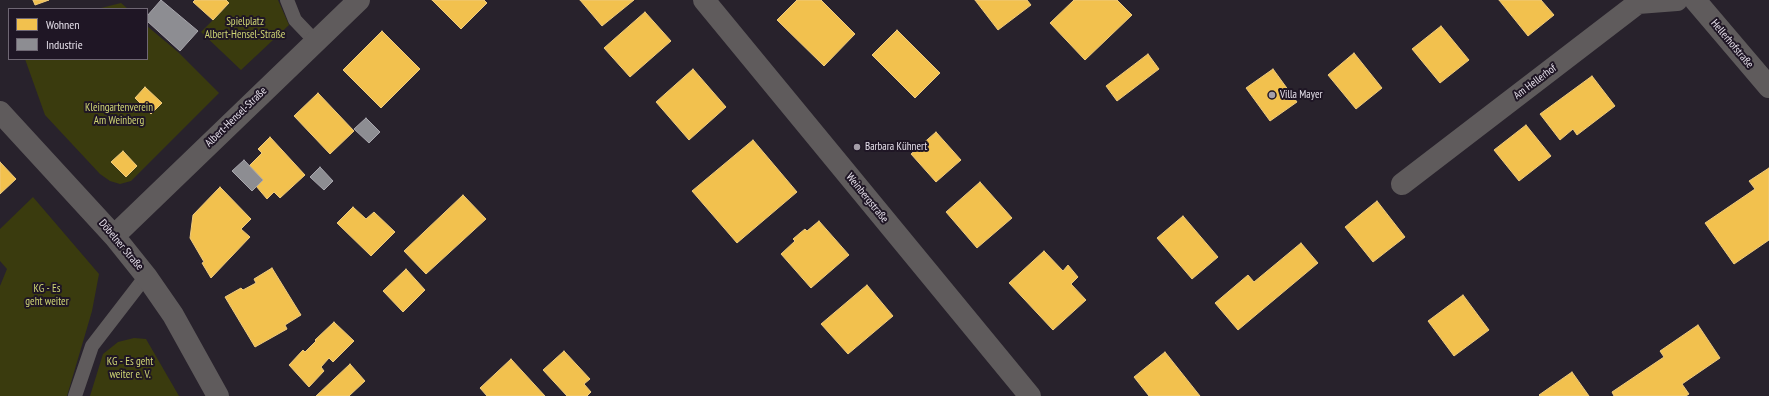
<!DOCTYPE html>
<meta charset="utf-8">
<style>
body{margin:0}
#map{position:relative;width:1769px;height:396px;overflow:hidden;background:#28222c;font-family:"PT Sans Narrow",sans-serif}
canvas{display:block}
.legend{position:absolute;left:8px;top:8px;width:140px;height:52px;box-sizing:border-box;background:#1f1625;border:1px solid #6f6774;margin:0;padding:5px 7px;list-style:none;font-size:12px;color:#e6e0eb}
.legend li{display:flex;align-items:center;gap:8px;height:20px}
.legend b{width:20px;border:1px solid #6f6774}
</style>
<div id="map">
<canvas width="1769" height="396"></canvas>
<ul class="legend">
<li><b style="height:11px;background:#f2c14e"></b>Wohnen</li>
<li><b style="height:11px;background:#8d8d92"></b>Industrie</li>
</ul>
</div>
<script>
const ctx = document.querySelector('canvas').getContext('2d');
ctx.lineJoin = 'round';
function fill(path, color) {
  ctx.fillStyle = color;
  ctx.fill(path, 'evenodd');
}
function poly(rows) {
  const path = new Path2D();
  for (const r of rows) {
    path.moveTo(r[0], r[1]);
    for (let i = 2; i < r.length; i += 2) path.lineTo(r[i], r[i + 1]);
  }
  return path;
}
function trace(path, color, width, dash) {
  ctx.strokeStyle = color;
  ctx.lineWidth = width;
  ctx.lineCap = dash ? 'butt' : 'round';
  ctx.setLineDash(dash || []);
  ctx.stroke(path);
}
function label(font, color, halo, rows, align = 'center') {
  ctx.font = font + ' "PT Sans Narrow",sans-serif';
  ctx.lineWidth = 4;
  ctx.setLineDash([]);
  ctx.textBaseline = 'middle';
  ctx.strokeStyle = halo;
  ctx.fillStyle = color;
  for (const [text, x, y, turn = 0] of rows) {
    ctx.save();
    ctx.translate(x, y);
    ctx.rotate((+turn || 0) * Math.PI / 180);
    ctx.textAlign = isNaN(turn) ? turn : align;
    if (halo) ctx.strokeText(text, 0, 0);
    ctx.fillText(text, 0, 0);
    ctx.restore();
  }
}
const green = poly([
 [226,0,278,0,289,25,241,70,201,32,229,4],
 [121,3,128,9,97,9],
 [147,26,178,52,219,93,131,181,120,184,110,181,100,174,45,115,25,59,147,59],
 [33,197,99,274,92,311,67,396,0,396,0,286,7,269,0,261,0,229],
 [134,338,146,339,179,396,90,396,103,354,118,342]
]);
const homes = poly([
 [33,0,49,0,35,5,33,0],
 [195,0,226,0,229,3,213,20,193,2,195,0],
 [432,0,484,0,487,3,461,29,432,0],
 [580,0,634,0,602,26,580,0],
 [797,0,821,0,855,34,824,66,777,20,797,0],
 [975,0,1027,0,1031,5,998,30,975,0],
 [1074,0,1117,0,1132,15,1085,60,1050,23,1074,0],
 [1499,0,1541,0,1554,15,1528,36,1499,0],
 [645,12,671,41,630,77,604,48,645,12],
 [1441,26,1469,60,1440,83,1412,49,1441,26],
 [897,30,940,73,915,98,872,55,897,30],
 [382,31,420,69,381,108,343,70,382,31],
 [1354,53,1382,88,1356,109,1328,75,1354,53],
 [1148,54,1159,69,1117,101,1106,86,1148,54],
 [693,69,726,107,689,140,656,102,693,69],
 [1273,69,1297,102,1270,121,1246,88,1273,69],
 [1592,76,1615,106,1577,135,1573,129,1560,140,1540,114,1592,76],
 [145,87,162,103,151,114,135,98,145,87],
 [318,93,354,131,330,154,294,116,318,93],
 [1526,125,1551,156,1519,181,1494,150,1526,125],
 [936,132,961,160,936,182,911,154,936,132],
 [270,137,305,175,280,198,274,192,267,199,256,186,263,180,249,166,262,153,258,149,270,137],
 [753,140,797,192,737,243,692,191,753,140],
 [123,151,137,166,126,177,111,162,123,151],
 [0,162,16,179,0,194,0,162],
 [1769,168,1769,240,1734,264,1705,223,1755,189,1749,181,1769,168],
 [980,182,1012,218,977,248,946,212,980,182],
 [220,187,251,219,241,229,250,237,211,278,202,263,204,262,190,238,193,215,220,187],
 [463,195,486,219,426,274,404,251,463,195],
 [1377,201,1405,237,1373,262,1345,227,1377,201],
 [353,207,366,219,374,212,395,232,371,256,337,223,353,207],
 [1183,216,1218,257,1192,279,1157,238,1183,216],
 [819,221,849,255,811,288,781,254,795,241,793,239,800,233,805,229,807,231,819,221],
 [1301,243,1318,263,1238,330,1215,303,1248,275,1254,282,1301,243],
 [1044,251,1063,271,1068,265,1078,277,1071,284,1086,300,1053,330,1009,283,1044,251],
 [272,268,301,315,285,325,287,329,255,347,225,297,241,288,243,290,256,283,254,279,272,268],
 [406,269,425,290,403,312,383,291,406,269],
 [867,285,893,316,848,354,821,324,867,285],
 [1463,295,1489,330,1454,356,1428,321,1463,295],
 [334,322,354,341,333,362,329,358,321,367,324,371,309,387,289,365,303,350,305,352,316,341,315,340,334,322],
 [1698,325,1720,358,1682,384,1689,394,1686,396,1614,396,1612,392,1664,357,1660,351,1698,325],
 [564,351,590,379,584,384,591,392,587,396,567,396,543,370,564,351],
 [1165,352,1200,396,1149,396,1134,377,1165,352],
 [511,359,545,396,487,396,480,388,511,359],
 [350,364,365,381,349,396,316,396,350,364],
 [1572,372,1589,396,1540,396,1539,395,1572,372]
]);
const industry = poly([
 [161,0,198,31,180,51,147,21,147,16,161,0],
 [366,118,380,132,369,143,354,129,366,118],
 [244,160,263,180,252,191,232,171,244,160],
 [320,167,333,181,324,190,310,177,320,167]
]);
const lane = poly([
 [287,0,295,20,315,41],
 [75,396,92,346,146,276]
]);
const street = poly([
 [704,0,1030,396],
 [1695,0,1769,87],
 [0,112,114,236,146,276,173,315,218,396],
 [1402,184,1638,3,1677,0],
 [114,236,359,0]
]);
const markers = [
 [1272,95,4,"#a49ea8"],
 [857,147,4,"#a49ea8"]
];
const parkNames = [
 ["Spielplatz",245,22],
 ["Albert-Hensel-Straße",245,35],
 ["Kleingartenverein",119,108],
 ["Am Weinberg",119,121],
 ["KG - Es",47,289],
 ["geht weiter",47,302],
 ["KG - Es geht",130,362],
 ["weiter e. V.",130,375]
];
const streetNames = [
 ["Hellerhofstraße",1732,44,50],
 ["Am Hellerhof",1535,82,-37],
 ["Albert-Hensel-Straße",236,117,-44],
 ["Weinbergstraße",867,198,51],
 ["Döbelner Straße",121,245,50]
];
const poiNames = [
 ["Villa Mayer",1280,95],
 ["Barbara Kühnert",865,147]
];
fill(green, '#3a3b0e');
fill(homes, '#f2c14e');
trace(homes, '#eeca7d', 1);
fill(industry, '#8d8d92');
trace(industry, '#a8a6ad', 1);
trace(lane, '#5f5b5c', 14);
trace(street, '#5f5b5c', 22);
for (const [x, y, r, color] of markers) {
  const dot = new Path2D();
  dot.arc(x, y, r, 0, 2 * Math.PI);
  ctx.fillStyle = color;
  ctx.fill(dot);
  trace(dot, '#1f1625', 1.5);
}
label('11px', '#cfd574', '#1f1625', parkNames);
label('11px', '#e6e0eb', '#1f1625', streetNames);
label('11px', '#e6e0eb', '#1f1625', poiNames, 'left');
</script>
